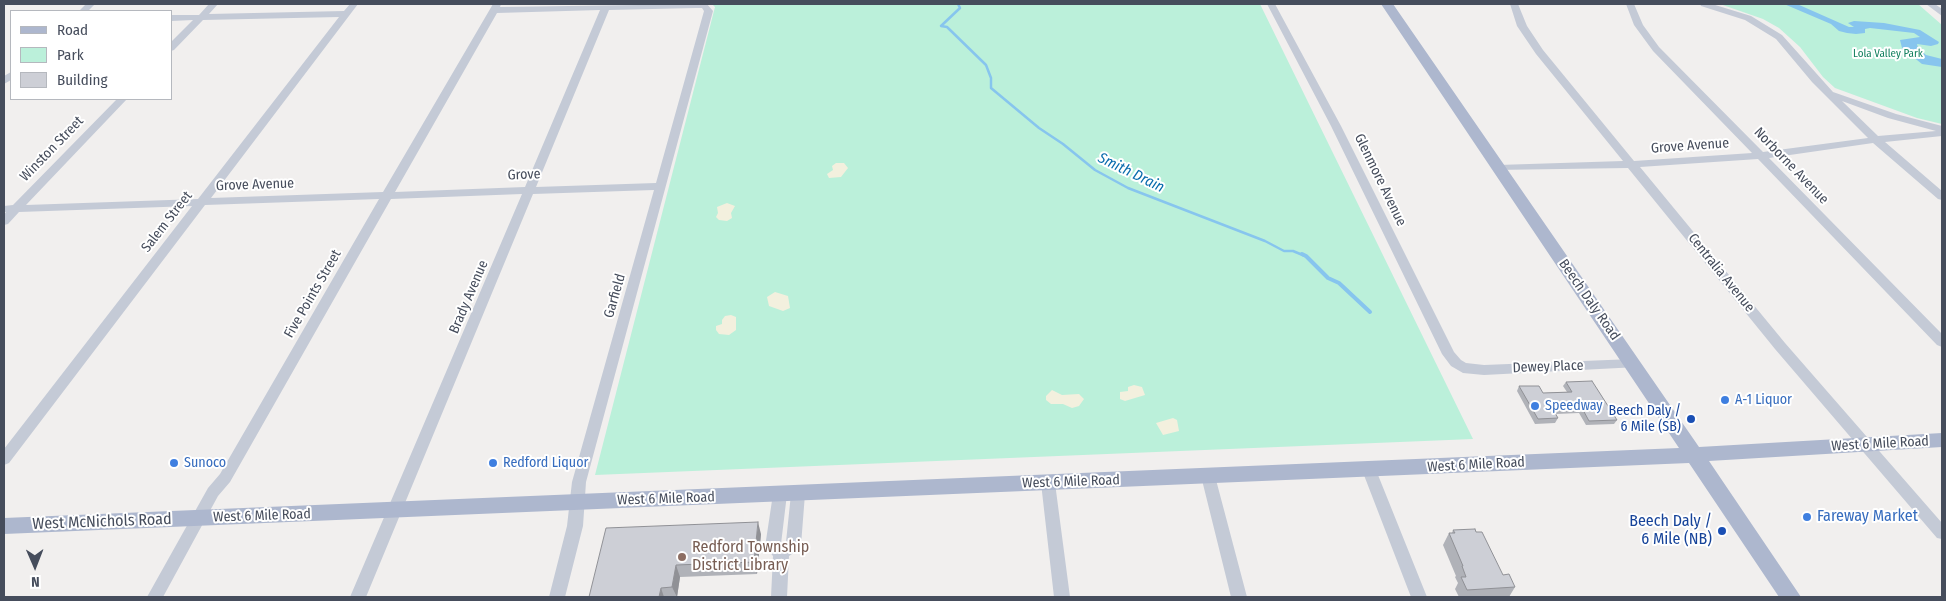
<!DOCTYPE html>
<style>
body{margin:0}
#map{position:relative;width:1946px;height:601px;overflow:hidden;background:#f1efee;font-family:"Fira Sans Condensed",sans-serif}
canvas{display:block}
.frame{position:absolute;inset:0;border:5px solid #464d5c;pointer-events:none}
.legend{position:absolute;left:10px;top:10px;width:162px;height:90px;box-sizing:border-box;background:#fff;border:1px solid #b5b8be;margin:0;padding:6px 9px;list-style:none;font-size:15px;color:#464d5c}
.legend li{display:flex;align-items:center;gap:10px;height:25px}
.legend b{width:25px;border:1px solid #b5b8be}
.north{position:absolute;left:10px;top:541px;width:50px;height:50px;-webkit-text-stroke:4px #fff;paint-order:stroke;rotate:179deg;font-size:14px;font-weight:700;line-height:20px;text-align:center;color:#464d5c}
.north::after{content:'';display:block;margin:auto;width:18px;height:22px;background:#464d5c;clip-path:polygon(50% 0,100% 100%,50% 72%,0 100%)}
</style>
<div id="map">
<canvas width="1946" height="601"></canvas>
<div class="frame"></div>
<ul class="legend">
<li><b style="height:6px;background:#adb7ce"></b>Road</li>
<li><b style="height:14px;background:#bbf0da"></b>Park</li>
<li><b style="height:14px;background:#cdcfd6"></b>Building</li>
</ul>
<div class="north">N</div>
</div>
<script>
const ctx = document.querySelector('canvas').getContext('2d');
ctx.lineJoin = 'round';
function fill(path, color) {
  ctx.fillStyle = color;
  ctx.fill(path, 'evenodd');
}
function poly(rows) {
  const path = new Path2D();
  for (const r of rows) {
    path.moveTo(r[0], r[1]);
    for (let i = 2; i < r.length; i += 2) path.lineTo(r[i], r[i + 1]);
  }
  return path;
}
function trace(path, color, width, dash) {
  ctx.strokeStyle = color;
  ctx.lineWidth = width;
  ctx.lineCap = dash ? 'butt' : 'round';
  ctx.setLineDash(dash || []);
  ctx.stroke(path);
}
function label(font, color, halo, rows, align = 'center') {
  ctx.font = font + ' "Fira Sans Condensed",sans-serif';
  ctx.lineWidth = 4;
  ctx.setLineDash([]);
  ctx.textBaseline = 'middle';
  ctx.strokeStyle = halo;
  ctx.fillStyle = color;
  for (const [text, x, y, turn = 0] of rows) {
    ctx.save();
    ctx.translate(x, y);
    ctx.rotate((+turn || 0) * Math.PI / 180);
    ctx.textAlign = isNaN(turn) ? turn : align;
    if (halo) ctx.strokeText(text, 0, 0);
    ctx.fillText(text, 0, 0);
    ctx.restore();
  }
}
const green = poly([
 [712,4,1260,4,1473,439,595,475,715,7],
 [1720,4,1918,4,1942,25,1942,124,1917,118,1835,88,1823,77,1800,47,1779,28,1763,19]
]);
const sand = poly([
 [836,163,844,163,848,168,841,177,829,178,827,174,833,170,832,166],
 [727,203,735,206,731,213,732,218,727,221,719,220,716,217,718,213,717,207],
 [775,292,788,296,790,308,783,311,769,306,767,297],
 [731,315,736,317,736,330,729,335,719,334,716,330,716,326,722,324,722,320,725,316],
 [1134,385,1142,387,1145,395,1125,401,1120,399,1120,392,1128,391,1128,387],
 [1052,390,1062,395,1079,394,1084,399,1079,406,1072,408,1063,404,1051,404,1046,400,1046,396],
 [1173,418,1177,420,1179,431,1163,435,1156,423]
]);
const water = poly([
 [1784,4,1797,4,1849,27,1854,27,1848,23,1854,21,1884,23,1920,30,1939,42,1938,44,1931,46,1917,44,1918,48,1926,55,1942,59,1942,67,1922,64,1902,48,1900,40,1920,37,1914,33,1870,28,1865,29,1865,33,1856,34,1847,33,1839,31,1831,24]
]);
const streamFar1 = poly([
 [958,4,960,8,941,26,947,27,986,65,991,78,991,88,1039,128,1063,144,1095,170,1128,188,1265,241,1284,251,1293,251,1305,256]
]);
const stream = poly([
 [1302,254,1306,256,1328,278,1339,283,1370,312]
]);
const minor = poly([
 [86,4,95,4,88,11,79,11,86,4],
 [209,4,218,4,209,14,344,11,350,4,358,4,211,198,383,192,493,4,501,4,500,7,707,4,713,11,586,482,583,526,565,597,549,597,567,526,572,482,654,190,533,194,366,597,350,597,522,194,391,199,230,482,218,496,163,597,147,597,208,488,220,474,379,199,205,205,9,463,4,465,4,449,192,206,19,212,8,224,4,225,4,215,6,212,4,212,4,206,13,205,117,99,127,99,26,205,198,199,339,17,203,20,174,50,171,51,171,42,193,20,171,21,171,15,199,15,209,4],
 [696,8,702,8,704,11,656,183,536,187,609,10,696,8],
 [600,10,525,187,395,192,497,13,600,10],
 [1267,4,1275,4,1341,126,1454,352,1461,360,1466,363,1484,365,1633,359,1638,361,1640,364,1638,367,1484,375,1463,373,1451,366,1442,354,1331,126,1267,4],
 [1510,4,1518,4,1527,26,1543,50,1634,161,1752,153,1653,51,1634,25,1626,4,1634,4,1643,25,1659,47,1763,152,1868,138,1812,82,1776,39,1745,20,1701,6,1700,4,1712,4,1751,16,1782,35,1833,92,1896,114,1942,126,1942,136,1885,142,1942,191,1942,200,1938,199,1873,143,1769,158,1942,334,1942,347,1937,345,1758,159,1640,167,1785,343,1942,523,1942,539,1937,538,1775,349,1628,168,1494,170,1493,168,1498,165,1623,161,1536,54,1517,26,1510,4],
 [1842,101,1888,118,1936,131,1878,136,1842,101],
 [1926,4,1935,4,1942,9,1942,16,1926,4],
 [11,72,11,80,4,84,4,76,11,72],
 [1369,464,1374,466,1376,470,1427,597,1411,597,1362,470,1364,466,1369,464],
 [1208,470,1213,472,1215,476,1247,597,1231,597,1201,476,1203,472,1208,470],
 [1048,477,1053,479,1055,483,1070,597,1054,597,1041,483,1043,479,1048,477],
 [780,488,785,490,787,494,781,544,786,542,791,494,793,490,798,488,803,490,805,494,801,545,798,550,789,556,787,597,771,597,773,556,765,547,773,494,775,490,780,488]
]);
const major = poly([
 [1381,4,1393,4,1699,447,1942,433,1942,447,1709,461,1801,597,1779,597,1689,463,4,534,4,518,1679,448,1381,4]
]);
const wall = poly([
 [1566,382,1617,420,1614,424,1586,425,1579,413,1556,414,1558,418,1555,423,1535,424,1517,391,1519,386,1543,393,1567,392,1563,386],
 [1453,530,1515,587,1509,597,1459,597,1455,589,1458,583,1455,577,1456,576,1443,545,1449,533,1452,533],
 [761,534,757,574,680,577,677,597,589,597]
]);
const shadedWall = poly([
 [758,522,761,534,757,574,754,562],
 [676,565,680,577,677,597,672,587],
 [661,588,664,597,659,597]
]);
const building = poly([
 [1592,381,1617,420,1589,421,1582,408,1553,410,1558,418,1538,419,1519,386,1539,386,1543,393,1572,392,1566,382,1592,381],
 [758,522,754,562,676,565,672,587,661,588,659,597,589,597,606,528,758,522],
 [1475,529,1476,532,1482,532,1503,575,1509,574,1515,587,1467,590,1461,577,1466,577,1462,566,1463,566,1449,533,1455,533,1453,530,1475,529]
]);
const markers = [
 [1725,400,5,"#3f7fe0"],
 [1535,406,5,"#3f7fe0"],
 [1691,419,5,"#1a4fb4"],
 [174,463,5,"#3f7fe0"],
 [493,463,5,"#3f7fe0"],
 [1807,517,5,"#3f7fe0"],
 [1722,531,5,"#1a4fb4"],
 [682,557,5,"#8d6e63"]
];
const farParknames = [
 ["Lola Valley Park",1888,54]
];
const streetNames = [
 ["Grove Avenue",1690,146,-4],
 ["Winston Street",52,149,-46],
 ["Norborne Avenue",1791,166,46],
 ["Grove",524,175,-2],
 ["Glenmore Avenue",1380,180,64],
 ["Grove Avenue",255,185,-2],
 ["Salem Street",167,222,-52],
 ["Centralia Avenue",1721,273,51],
 ["Five Points Street",313,294,-60],
 ["Garfield",615,296,-74],
 ["Brady Avenue",469,297,-67],
 ["Beech Daly Road",1589,300,55],
 ["Dewey Place",1548,367,-2],
 ["West 6 Mile Road",1880,444,-3],
 ["West 6 Mile Road",1476,465,-3],
 ["West 6 Mile Road",1071,482,-2],
 ["West 6 Mile Road",666,499,-2],
 ["West 6 Mile Road",262,516,-2]
];
const shopNames = [
 ["A-1 Liquor",1735,400],
 ["Speedway",1545,406],
 ["Sunoco",184,463],
 ["Redford Liquor",503,463]
];
const transitNames = [
 ["Beech Daly /",1681,411],
 ["6 Mile (SB)",1681,427]
];
const waterNames = [
 ["Smith Drain",1131,173,26]
];
const nearShopnames = [
 ["Fareway Market",1817,517]
];
const nearStreetnames = [
 ["West McNichols Road",102,522,-2]
];
const nearTransitnames = [
 ["Beech Daly /",1712,522],
 ["6 Mile (NB)",1712,540]
];
const nearEducationnames = [
 ["Redford Township",692,548],
 ["District Library",692,566]
];
fill(green, '#bbf0da');
fill(sand, '#f3f0de');
fill(water, '#87c5ee');
trace(streamFar1, '#87c5ee', 2.5);
trace(stream, '#87c5ee', 4);
fill(minor, '#c4cad6');
fill(major, '#adb7ce');
fill(wall, '#b0b2b8');
fill(shadedWall, '#909196');
fill(building, '#cdcfd6');
trace(building, '#909196', 1);
for (const [x, y, r, color] of markers) {
  const dot = new Path2D();
  dot.arc(x, y, r, 0, 2 * Math.PI);
  ctx.fillStyle = color;
  ctx.fill(dot);
  trace(dot, '#fff', 2);
}
label('11px', '#14805f', '#fff', farParknames);
label('14px', '#464d5c', '#fff', streetNames);
label('14px', '#366cbe', '#fff', shopNames, 'left');
label('14px', '#164399', '#fff', transitNames, 'right');
label('italic 15px', '#086bad', '#fff', waterNames);
label('16px', '#366cbe', '#fff', nearShopnames, 'left');
label('16px', '#464d5c', '#fff', nearStreetnames);
label('16px', '#164399', '#fff', nearTransitnames, 'right');
label('16px', '#785e54', '#fff', nearEducationnames, 'left');
</script>
